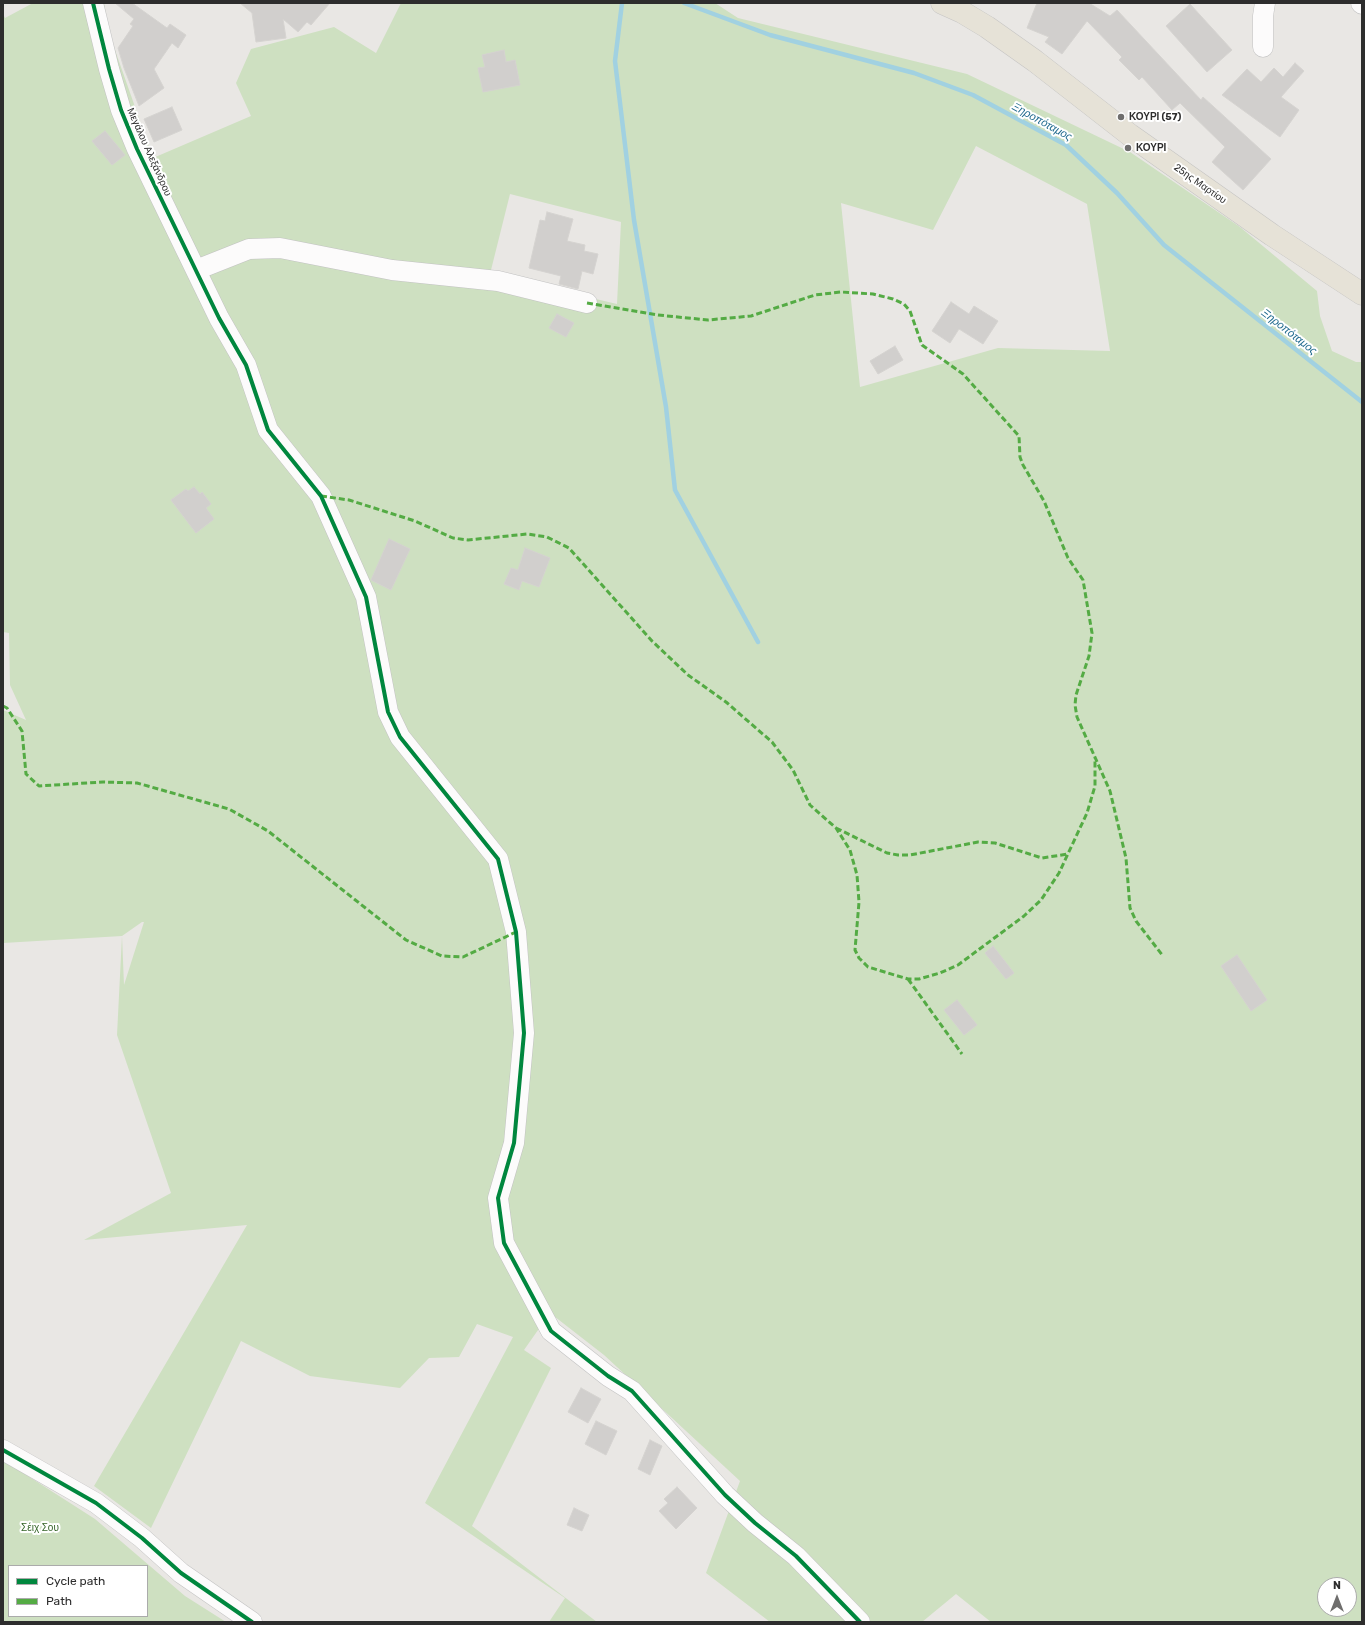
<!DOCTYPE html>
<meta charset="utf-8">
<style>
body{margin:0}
#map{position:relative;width:1365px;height:1625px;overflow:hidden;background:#e9e7e4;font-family:Rubik,sans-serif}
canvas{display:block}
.frame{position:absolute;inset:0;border:4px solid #2d2d2d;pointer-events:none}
.legend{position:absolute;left:8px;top:1565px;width:140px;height:52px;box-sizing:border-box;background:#fff;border:1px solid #ababab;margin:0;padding:5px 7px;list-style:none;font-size:12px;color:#2d2d2d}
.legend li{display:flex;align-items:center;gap:8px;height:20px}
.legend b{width:20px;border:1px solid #ababab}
.north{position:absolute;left:1317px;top:1577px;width:40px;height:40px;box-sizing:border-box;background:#fff;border:1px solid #ababab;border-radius:50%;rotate:0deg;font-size:11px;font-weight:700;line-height:16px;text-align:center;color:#2d2d2d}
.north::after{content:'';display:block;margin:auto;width:14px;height:18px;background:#6f6e6d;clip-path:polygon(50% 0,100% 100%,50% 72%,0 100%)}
</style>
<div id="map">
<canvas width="1365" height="1625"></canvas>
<div class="frame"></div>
<ul class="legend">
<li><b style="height:5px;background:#00873e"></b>Cycle path</li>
<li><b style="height:5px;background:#54ab44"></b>Path</li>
</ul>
<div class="north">N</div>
</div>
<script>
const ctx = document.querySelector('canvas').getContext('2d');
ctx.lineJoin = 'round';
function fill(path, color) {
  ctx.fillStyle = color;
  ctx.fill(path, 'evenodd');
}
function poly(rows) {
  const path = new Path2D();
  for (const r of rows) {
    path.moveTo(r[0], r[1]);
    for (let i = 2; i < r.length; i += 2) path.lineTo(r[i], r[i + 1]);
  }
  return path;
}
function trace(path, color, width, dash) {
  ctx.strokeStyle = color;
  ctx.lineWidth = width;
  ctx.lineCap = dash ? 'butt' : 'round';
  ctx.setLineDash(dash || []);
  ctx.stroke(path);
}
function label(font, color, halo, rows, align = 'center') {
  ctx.font = font + ' Rubik,sans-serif';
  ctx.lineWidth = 4;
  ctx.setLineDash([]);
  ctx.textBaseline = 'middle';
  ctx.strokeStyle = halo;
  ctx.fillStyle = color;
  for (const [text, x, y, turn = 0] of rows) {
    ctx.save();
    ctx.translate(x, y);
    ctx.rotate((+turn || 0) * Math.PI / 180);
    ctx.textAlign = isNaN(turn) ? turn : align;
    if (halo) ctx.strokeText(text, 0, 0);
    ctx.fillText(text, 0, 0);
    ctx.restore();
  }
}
const green = poly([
 [33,3,104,3,109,33,153,158,251,116,236,83,251,49,334,27,376,53,401,3,715,3,738,18,967,74,1130,152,1240,227,1317,291,1320,316,1332,351,1356,362,1362,362,1362,1622,991,1622,956,1594,922,1622,770,1622,706,1573,740,1481,604,1355,550,1313,524,1350,551,1368,472,1526,597,1622,549,1622,565,1598,425,1503,513,1337,477,1324,459,1357,429,1358,400,1388,310,1376,241,1341,151,1528,94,1486,247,1225,84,1240,171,1193,117,1035,122,936,3,943,3,710,26,720,10,685,9,633,3,632,3,14,5,18],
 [976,146,1087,204,1110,351,998,348,860,387,841,203,933,230],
 [510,194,621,222,617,304,490,274],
 [142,922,144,922,124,985,122,936],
 [1325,1585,1349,1585,1349,1609,1325,1609],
 [3,1460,95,1519,185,1596,226,1622,3,1622],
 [9,1566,147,1566,147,1616,9,1616]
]);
const stream = poly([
 [622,3,615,61,634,220,666,407,675,490,758,642],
 [684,3,770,35,914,73,973,95,1066,145,1117,193,1164,245,1362,402]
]);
const building = poly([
 [115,3,132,3,167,28,170,24,186,35,178,48,172,43,154,69,164,88,139,106,124,68,118,48,133,26,130,24,134,19,115,3],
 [240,3,330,3,311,25,307,22,298,32,283,19,286,38,256,42,252,13,240,3],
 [1037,3,1089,3,1110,16,1117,10,1201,100,1203,97,1271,159,1243,190,1212,162,1225,147,1180,103,1172,110,1142,77,1139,80,1119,60,1122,57,1087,21,1062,54,1045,42,1049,37,1027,28,1037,3],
 [1190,4,1232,50,1207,72,1166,26,1190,4],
 [504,50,506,62,515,60,520,85,483,92,478,68,485,67,482,55,504,50],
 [1295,63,1304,71,1281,97,1299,110,1280,137,1222,95,1247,69,1261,82,1274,68,1283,77,1295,63],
 [172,107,182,130,154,142,144,119,172,107],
 [105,131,125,155,112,165,92,141,105,131],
 [547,212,573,219,567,241,585,245,584,251,598,254,593,274,582,271,578,289,559,284,561,276,529,268,540,220,545,221,547,212],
 [951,302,969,314,974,306,998,321,983,344,959,329,950,343,932,331,951,302],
 [557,314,574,323,566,337,549,328,557,314],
 [895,346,903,360,878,374,870,361,895,346],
 [194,487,200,494,202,492,211,504,206,508,214,519,196,533,171,500,186,489,188,491,194,487],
 [389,539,410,549,391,590,371,580,389,539],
 [525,548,550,558,539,587,522,581,519,590,504,584,511,568,518,570,525,548],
 [993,946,1014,973,1006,979,985,953,993,946],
 [1237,955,1267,1000,1251,1011,1221,966,1237,955],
 [957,1000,977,1025,964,1035,944,1010,957,1000],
 [581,1388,601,1399,588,1423,568,1412,581,1388],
 [596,1421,617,1431,606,1455,585,1444,596,1421],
 [650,1440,662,1446,650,1475,638,1469,650,1440],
 [677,1487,697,1508,676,1529,659,1511,668,1503,664,1499,677,1487],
 [574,1508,589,1515,582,1531,567,1525,574,1508]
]);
const minor = poly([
 [93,3,109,69,121,110,137,149,219,318,246,365,268,430,321,496,366,597,388,712,400,737,498,859,516,932,524,1033,514,1143,498,1198,504,1243,551,1331,608,1376,632,1391,725,1495,755,1523,796,1556,860,1622],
 [1361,3,1362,4],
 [1263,47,1263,16,1265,3],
 [196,270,249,249,280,248,392,270,498,281,587,303],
 [3,1450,96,1503,142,1538,181,1573,252,1622]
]);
const major = poly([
 [942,3,962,12,987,27,1035,61,1130,135,1272,235,1362,294]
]);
const quiet = poly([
 [587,303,658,315,708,320,751,316,815,295,841,292,873,294,893,299,904,304,910,311,922,345,963,374,1019,436,1020,457,1023,465,1044,501,1068,558,1083,580,1092,633,1089,656,1076,695,1075,705,1077,717,1110,791,1126,858,1130,908,1136,921,1163,956],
 [321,496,349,500,415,521,453,538,468,540,527,534,547,537,569,548,652,641,688,675,726,702,772,742,793,770,810,805,836,828,850,850,857,875,859,902,855,950,859,958,868,967,908,979,919,979,940,973,958,965,1024,916,1041,900,1059,873,1087,813,1095,786,1095,757],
 [3,706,7,708,22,731,26,774,39,786,103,782,137,783,229,809,268,831,406,940,442,956,463,957,516,932],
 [836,828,887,853,898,855,910,855,978,842,995,843,1042,858,1068,854],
 [908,979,962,1054]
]);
const cycleway = poly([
 [93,3,109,69,121,110,137,149,219,318,246,365,268,430,321,496,366,597,388,712,400,737,498,859,516,932,524,1033,514,1143,498,1198,504,1243,551,1331,608,1376,632,1391,725,1495,755,1523,796,1556,860,1622],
 [3,1450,96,1503,142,1538,181,1573,252,1622]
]);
const markers = [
 [1121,117,4,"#6f6e6d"],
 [1128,148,4,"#6f6e6d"]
];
const poiNames = [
 ["ΚΟΥΡΙ (57)",1129,117],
 ["ΚΟΥΡΙ",1136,148]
];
const streetNames = [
 ["Μεγάλου Αλεξάνδρου",149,152,66],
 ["25ης Μαρτίου",1200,184,35]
];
const parkNames = [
 ["Σέιχ Σου",40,1528]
];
const waterNames = [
 ["Ξηροπόταμος",1042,122,29],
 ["Ξηροπόταμος",1289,332,38]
];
fill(green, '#cee0c1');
trace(stream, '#a1d1e1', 4.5);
fill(building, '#d1cfcd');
trace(building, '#d5d3d0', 1);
trace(minor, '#c2c2c2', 21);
trace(major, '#c5c4c3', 23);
trace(minor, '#fcfbfb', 20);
trace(major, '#e6e2d7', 22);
trace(quiet, '#54ab44', 3, [6, 3]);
trace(cycleway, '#00873e', 4);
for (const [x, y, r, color] of markers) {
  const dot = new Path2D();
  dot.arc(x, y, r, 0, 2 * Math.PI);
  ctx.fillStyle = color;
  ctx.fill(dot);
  trace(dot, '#fff', 1.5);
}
label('bold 10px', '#2d2d2d', '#fff', poiNames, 'left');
label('10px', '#2d2d2d', '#fff', streetNames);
label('10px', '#326225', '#fff', parkNames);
label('italic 11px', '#1f698e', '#fff', waterNames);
</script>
